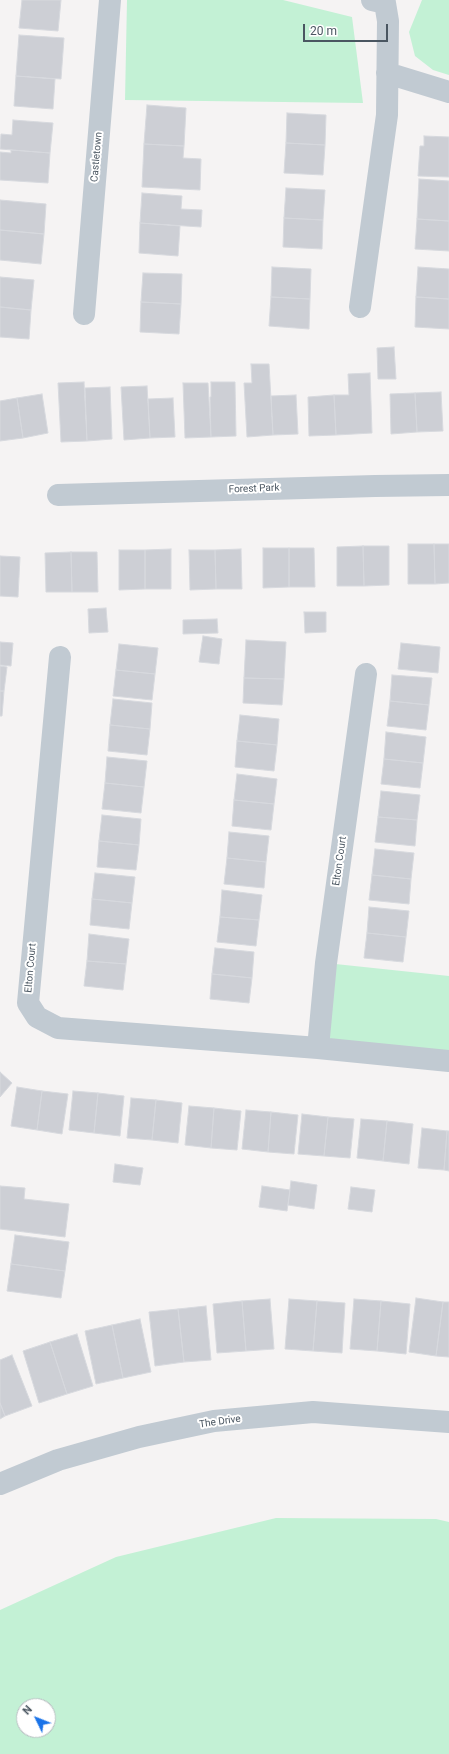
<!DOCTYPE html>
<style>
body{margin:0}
#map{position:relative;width:449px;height:1754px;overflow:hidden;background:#f5f3f3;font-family:Roboto,sans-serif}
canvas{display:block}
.north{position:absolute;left:16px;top:1698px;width:40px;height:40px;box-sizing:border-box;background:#fff;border:1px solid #b7bbc0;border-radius:50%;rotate:313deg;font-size:11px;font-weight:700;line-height:16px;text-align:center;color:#4a5661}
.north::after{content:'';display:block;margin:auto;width:14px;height:18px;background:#1a73e8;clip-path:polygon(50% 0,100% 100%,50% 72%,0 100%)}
.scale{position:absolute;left:303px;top:24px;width:85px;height:18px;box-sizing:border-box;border:2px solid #4a5661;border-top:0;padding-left:5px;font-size:12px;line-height:14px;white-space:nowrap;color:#4a5661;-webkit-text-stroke:3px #fff;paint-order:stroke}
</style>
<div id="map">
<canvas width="449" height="1754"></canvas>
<div class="north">N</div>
<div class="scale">20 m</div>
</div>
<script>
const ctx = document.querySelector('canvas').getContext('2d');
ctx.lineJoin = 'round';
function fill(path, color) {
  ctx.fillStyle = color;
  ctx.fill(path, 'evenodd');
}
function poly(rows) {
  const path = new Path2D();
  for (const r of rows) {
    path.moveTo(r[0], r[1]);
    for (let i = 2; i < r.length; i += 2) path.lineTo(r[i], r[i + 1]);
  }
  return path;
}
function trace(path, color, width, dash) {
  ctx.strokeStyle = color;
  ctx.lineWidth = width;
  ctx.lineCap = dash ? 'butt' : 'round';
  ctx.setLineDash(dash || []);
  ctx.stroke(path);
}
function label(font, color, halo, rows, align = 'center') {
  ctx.font = font + ' Roboto,sans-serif';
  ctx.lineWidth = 4;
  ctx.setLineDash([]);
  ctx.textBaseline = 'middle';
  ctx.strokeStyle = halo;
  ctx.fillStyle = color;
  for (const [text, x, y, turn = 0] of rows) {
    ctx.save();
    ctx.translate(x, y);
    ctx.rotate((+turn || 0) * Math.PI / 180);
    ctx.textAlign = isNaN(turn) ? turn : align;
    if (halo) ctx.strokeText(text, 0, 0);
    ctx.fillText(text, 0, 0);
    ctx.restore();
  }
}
const green = poly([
 [127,0,283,0,352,17,363,103,125,100],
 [422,0,449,0,449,75,433,70,415,56,409,32],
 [326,963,449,976,449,1061,318,1048],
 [276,1518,436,1519,449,1522,449,1754,0,1754,0,1610,116,1557],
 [24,1706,48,1706,48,1730,24,1730]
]);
const building = poly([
 [22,0,61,0,58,31,19,28,22,0],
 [19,35,64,38,61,79,16,76,19,35],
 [16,76,55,79,53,109,14,106,16,76],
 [147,105,186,108,184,146,144,144,147,105],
 [287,113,326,115,325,145,286,143,287,113],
 [13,120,53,123,50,153,0,149,1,134,12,135,13,120],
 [424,136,449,137,449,177,418,176,420,146,424,146,424,136],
 [286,143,325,145,323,175,284,173,286,143],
 [144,144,184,146,183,158,201,159,200,190,142,187,144,144],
 [11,150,50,153,48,183,0,180,0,152,11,153,11,150],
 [419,179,449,181,449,221,417,219,419,179],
 [286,188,325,190,323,220,284,218,286,188],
 [142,193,182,196,181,209,202,210,201,227,140,223,142,193],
 [0,200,46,204,44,234,0,230,0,200],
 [284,218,323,220,322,249,283,247,284,218],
 [417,219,449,221,449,251,415,249,417,219],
 [140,223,180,226,178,256,139,253,140,223],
 [0,230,44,234,41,264,0,260,0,230],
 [272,267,311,269,310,299,271,297,272,267],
 [418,267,449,269,449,299,416,297,418,267],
 [143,273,182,274,181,304,141,302,143,273],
 [0,277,34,280,31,310,0,307,0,277],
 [271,297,310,299,309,329,269,326,271,297],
 [416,297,449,299,449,329,415,327,416,297],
 [141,302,181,304,179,334,140,332,141,302],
 [0,307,31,310,29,339,0,337,0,307],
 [394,347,396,379,378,379,377,348,394,347],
 [251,364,269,364,273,435,247,437,244,383,252,383,251,364],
 [370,373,372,433,336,435,334,395,349,395,348,374,370,373],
 [84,382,87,441,61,442,58,383,84,382],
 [211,382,235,382,236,436,211,437,210,397,211,397,211,382],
 [183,383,208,383,211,437,185,438,183,383],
 [147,386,150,438,124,440,121,387,147,386],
 [110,387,112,439,87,441,85,388,110,387],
 [441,392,443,431,417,432,415,393,441,392],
 [415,393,417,432,391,434,390,394,415,393],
 [42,394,48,433,23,438,17,398,42,394],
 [296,395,298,434,273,435,271,396,296,395],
 [334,395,336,435,309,436,308,397,334,395],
 [17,398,23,438,0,441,0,401,17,398],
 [173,398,175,437,150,438,148,399,173,398],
 [408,544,434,544,435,584,408,584,408,544],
 [434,544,449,544,449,583,435,584,434,544],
 [363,546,364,586,337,586,337,547,363,546],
 [363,546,389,546,389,585,364,586,363,546],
 [263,548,289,548,289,587,263,588,263,548],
 [289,548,314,548,315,587,289,587,289,548],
 [171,549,171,589,145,589,145,550,171,549],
 [241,549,242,589,216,589,215,550,241,549],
 [119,550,145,550,145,589,119,590,119,550],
 [189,550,215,550,216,589,190,590,189,550],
 [71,552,97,552,98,592,72,592,71,552],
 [71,552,72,592,46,592,45,553,71,552],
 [0,556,20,557,18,597,0,596,0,556],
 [106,608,108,632,89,633,88,609,106,608],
 [304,612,326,612,326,632,305,633,304,612],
 [217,619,218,633,183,634,183,620,217,619],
 [203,636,222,639,219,664,199,662,203,636],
 [246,640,286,642,284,679,244,678,246,640],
 [0,642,13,643,11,666,0,665,0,642],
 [401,643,440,647,438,673,398,669,401,643],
 [119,644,158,648,155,674,116,670,119,644],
 [0,666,7,667,4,691,0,691,0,666],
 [116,670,155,674,152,700,113,696,116,670],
 [392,675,432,678,429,705,390,701,392,675],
 [244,678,284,679,282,705,243,703,244,678],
 [0,691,4,691,2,716,0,716,0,691],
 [113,699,152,703,150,729,110,725,113,699],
 [390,701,429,705,426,730,387,726,390,701],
 [240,715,279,719,277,745,237,741,240,715],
 [110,725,150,729,147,755,108,751,110,725],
 [386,732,426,737,423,763,384,759,386,732],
 [237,741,277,745,274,771,235,767,237,741],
 [107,757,147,761,144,787,105,783,107,757],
 [384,759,423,763,420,788,381,784,384,759],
 [237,774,277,779,274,804,234,800,237,774],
 [105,783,144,787,141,813,102,809,105,783],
 [381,791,420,795,417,820,378,817,381,791],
 [234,800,274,804,271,830,232,826,234,800],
 [102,815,141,819,139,845,99,841,102,815],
 [378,817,417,820,415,846,375,842,378,817],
 [229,832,269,836,266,862,227,858,229,832],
 [99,841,139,845,136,870,97,867,99,841],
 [375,849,414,853,411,879,372,875,375,849],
 [227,858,266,862,264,888,224,884,227,858],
 [95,873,135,877,132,903,92,899,95,873],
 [372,875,411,879,409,904,369,900,372,875],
 [222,890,262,895,259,920,220,917,222,890],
 [92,899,132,903,129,929,90,925,92,899],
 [369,907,409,911,406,937,367,933,369,907],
 [220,917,259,920,256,946,217,942,220,917],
 [367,933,406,937,403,962,364,958,367,933],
 [89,934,129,939,126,964,87,961,89,934],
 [215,948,254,952,252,978,212,974,215,948],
 [87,961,126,964,123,990,84,986,87,961],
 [212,974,252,978,249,1003,210,999,212,974],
 [0,1072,12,1083,0,1097,0,1072],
 [17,1087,42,1091,37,1130,11,1126,17,1087],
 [42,1091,68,1094,62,1134,37,1130,42,1091],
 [73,1091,98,1093,94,1133,69,1130,73,1091],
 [98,1093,124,1096,120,1136,94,1133,98,1093],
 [131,1098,156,1100,152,1140,127,1138,131,1098],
 [156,1100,182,1103,178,1143,152,1140,156,1100],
 [189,1106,214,1108,211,1148,185,1145,189,1106],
 [214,1108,241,1111,237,1150,211,1148,214,1108],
 [246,1110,271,1112,268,1152,242,1149,246,1110],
 [271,1112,298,1115,294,1154,268,1152,271,1112],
 [302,1114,328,1117,324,1156,298,1154,302,1114],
 [328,1117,354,1119,350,1158,324,1156,328,1117],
 [361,1119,387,1121,383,1161,357,1158,361,1119],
 [387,1121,413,1124,409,1164,383,1161,387,1121],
 [422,1128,447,1131,444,1170,418,1168,422,1128],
 [447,1131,449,1131,449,1171,444,1170,447,1131],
 [115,1164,143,1168,140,1185,113,1182,115,1164],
 [291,1181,317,1185,314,1209,288,1205,291,1181],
 [0,1186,25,1188,24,1199,69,1204,65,1237,0,1229,0,1186],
 [262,1186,290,1190,287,1211,259,1207,262,1186],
 [351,1187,375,1190,372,1212,348,1209,351,1187],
 [15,1235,69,1242,65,1271,11,1264,15,1235],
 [11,1264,65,1271,61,1298,7,1291,11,1264],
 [416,1298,443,1302,436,1356,409,1352,416,1298],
 [270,1299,274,1349,246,1351,242,1301,270,1299],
 [289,1299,317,1301,313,1351,285,1349,289,1299],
 [354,1299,381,1301,377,1351,350,1349,354,1299],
 [242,1301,246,1351,217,1353,213,1304,242,1301],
 [317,1301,345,1303,342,1353,313,1351,317,1301],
 [381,1301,410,1304,406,1354,377,1351,381,1301],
 [443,1302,449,1302,449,1357,436,1356,443,1302],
 [206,1306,211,1360,184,1362,178,1309,206,1306],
 [178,1309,184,1362,155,1366,149,1312,178,1309],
 [140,1319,151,1372,123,1378,112,1325,140,1319],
 [112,1325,123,1378,96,1384,85,1331,112,1325],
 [77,1334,93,1386,67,1394,50,1342,77,1334],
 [50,1342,67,1394,39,1403,23,1351,50,1342],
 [12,1355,32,1406,5,1416,0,1403,0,1360,12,1355],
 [0,1403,5,1416,0,1419,0,1403]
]);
const minor = poly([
 [387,73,449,92],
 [360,307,387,115,388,21,385,3,372,0],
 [84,314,110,0],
 [58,495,375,486,449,485],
 [60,657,28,1003,37,1017,58,1028,318,1048,449,1061],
 [318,1048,326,963,366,674],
 [0,1484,58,1460,139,1437,214,1421,313,1412,449,1422]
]);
const streetNames = [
 ["Castletown",97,157,-85],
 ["Forest Park",254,489,-2],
 ["Elton Court",340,861,-82],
 ["Elton Court",31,968,-85],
 ["The Drive",220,1422,-8]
];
fill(green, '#c3f1d5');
fill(building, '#cdcfd5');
trace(building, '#d7d9de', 1);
trace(minor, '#c1cad2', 22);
label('10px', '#4a5661', '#fff', streetNames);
</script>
